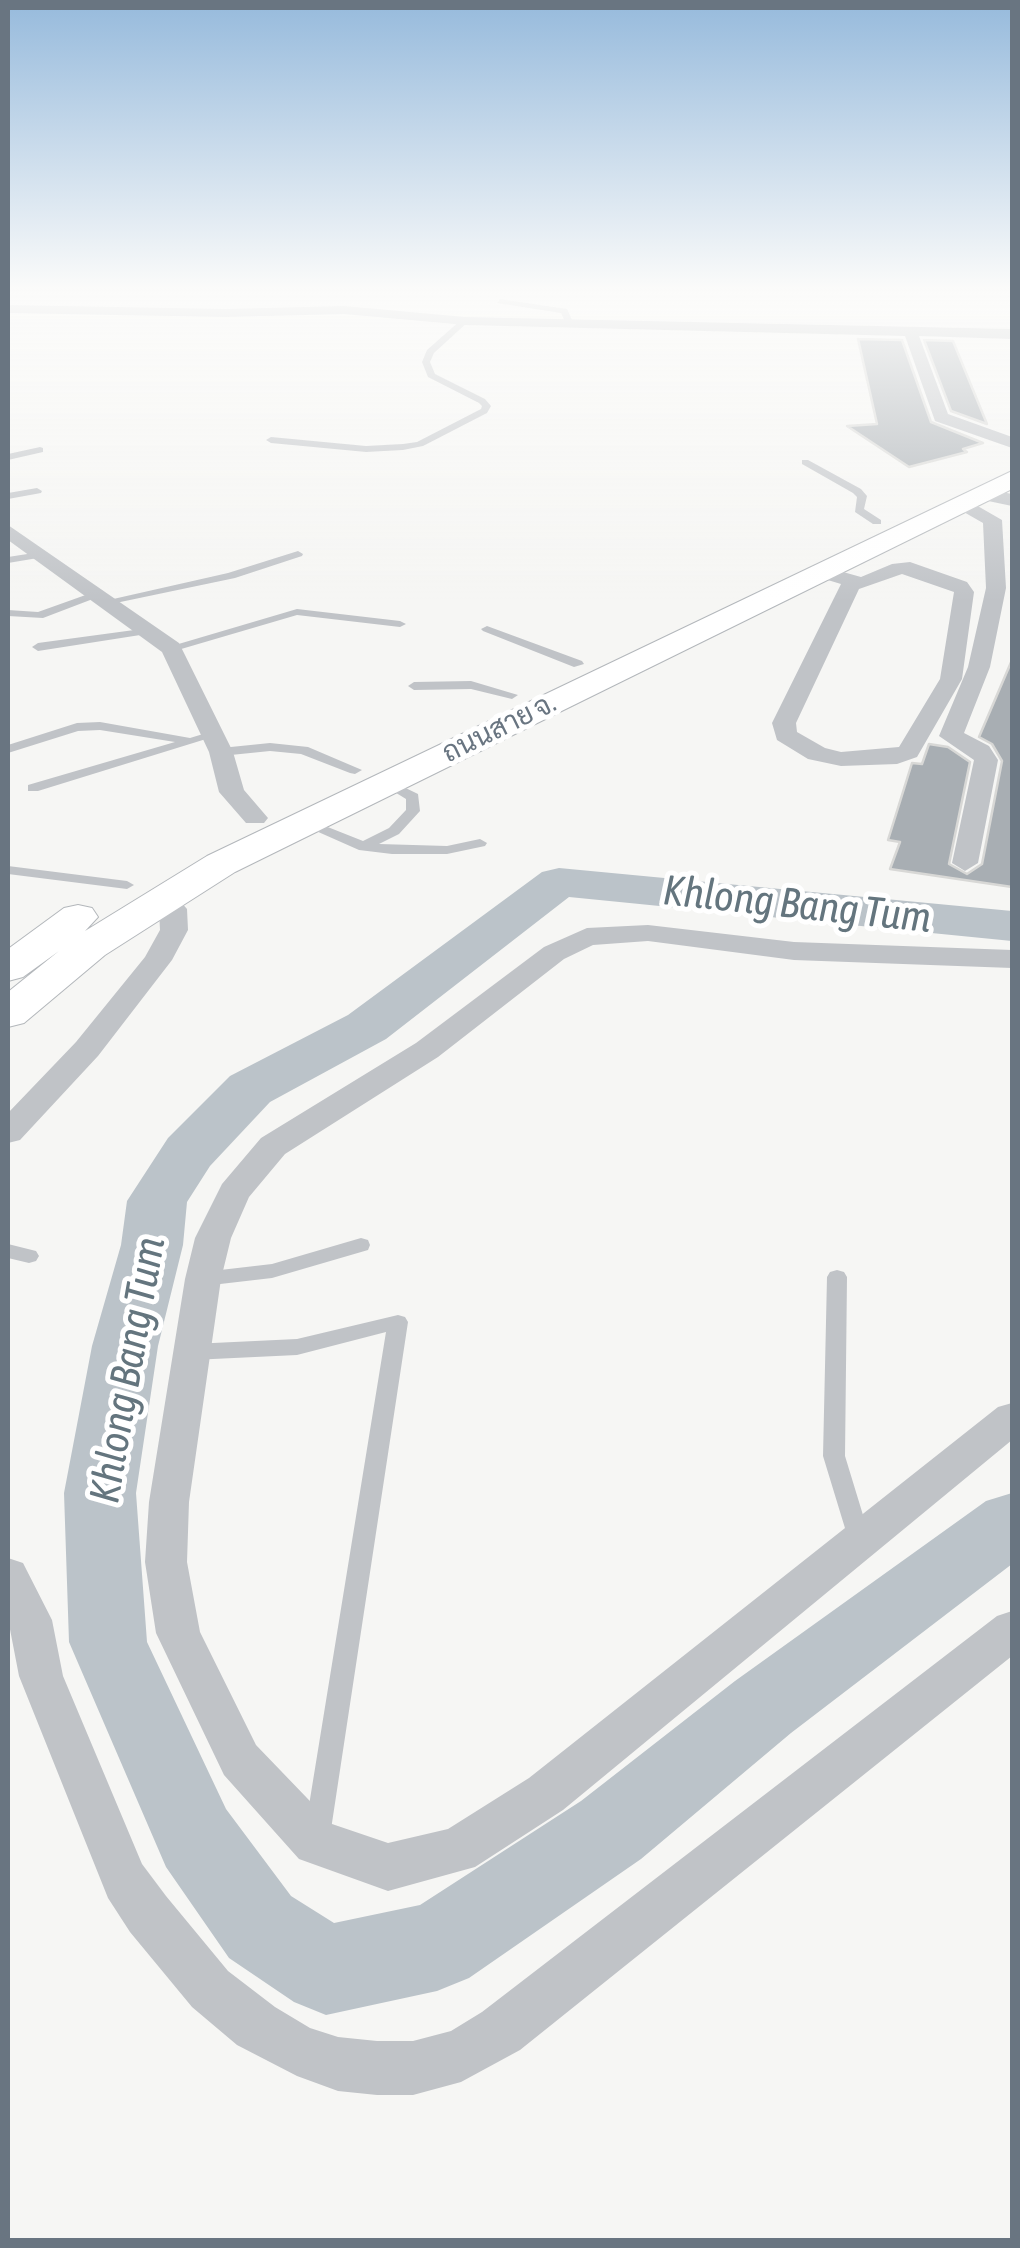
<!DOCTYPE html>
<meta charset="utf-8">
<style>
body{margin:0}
#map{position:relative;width:1020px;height:2248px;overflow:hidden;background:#f6f6f4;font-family:"Asap Condensed",sans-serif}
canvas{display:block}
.frame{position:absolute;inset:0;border:10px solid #697581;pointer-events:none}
</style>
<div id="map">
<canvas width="1020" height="2248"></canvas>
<div class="frame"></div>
</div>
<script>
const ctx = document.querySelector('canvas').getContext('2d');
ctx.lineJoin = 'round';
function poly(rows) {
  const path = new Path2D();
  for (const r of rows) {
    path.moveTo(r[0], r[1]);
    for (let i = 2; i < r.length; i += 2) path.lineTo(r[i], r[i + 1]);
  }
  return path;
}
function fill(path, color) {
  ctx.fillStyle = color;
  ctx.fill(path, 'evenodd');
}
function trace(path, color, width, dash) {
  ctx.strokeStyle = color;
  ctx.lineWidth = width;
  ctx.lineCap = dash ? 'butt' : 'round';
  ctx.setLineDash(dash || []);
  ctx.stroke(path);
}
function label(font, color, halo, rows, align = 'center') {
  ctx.font = font + ' "Asap Condensed",Sarabun,sans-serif';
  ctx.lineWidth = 10;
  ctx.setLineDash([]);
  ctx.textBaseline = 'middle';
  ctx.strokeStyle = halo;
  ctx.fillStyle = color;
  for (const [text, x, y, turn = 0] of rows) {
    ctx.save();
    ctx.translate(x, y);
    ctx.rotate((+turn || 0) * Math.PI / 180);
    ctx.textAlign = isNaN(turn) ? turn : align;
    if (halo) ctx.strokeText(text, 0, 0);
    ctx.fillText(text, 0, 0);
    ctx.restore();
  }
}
const river = poly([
 [559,868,1012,911,1012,941,569,897,386,1039,270,1102,210,1166,187,1202,183,1245,158,1346,136,1493,147,1642,226,1809,291,1896,334,1923,420,1905,581,1801,735,1681,986,1501,1012,1493,1012,1564,791,1733,641,1859,469,1978,437,1991,326,2015,294,2002,229,1958,166,1867,69,1642,64,1493,92,1346,121,1245,127,1201,168,1138,230,1076,348,1015,542,872,559,868]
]);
const building = poly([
 [858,339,902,340,931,422,983,443,963,449,967,452,909,467,847,426,877,424,858,339],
 [924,340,953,341,987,424,951,411,924,340],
 [1012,660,1012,887,890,869,900,842,888,840,912,763,922,764,929,744,948,747,970,762,949,864,967,874,982,864,1002,761,992,744,979,737,1012,660]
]);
const lane = poly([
 [500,299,567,309,574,324,567,326,561,313,497,303,500,299],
 [462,319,469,321,434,353,430,362,435,374,485,399,491,406,487,413,423,446,403,450,366,452,271,443,266,440,271,437,366,446,403,444,417,442,481,409,482,406,479,403,428,377,422,362,427,350,462,319],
 [40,447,43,448,43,452,8,460,8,454,40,447],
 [802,460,808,460,861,489,867,496,864,509,881,520,881,524,873,524,855,512,857,497,853,493,802,464,802,460],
 [37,488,42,491,41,493,8,499,8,493,37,488],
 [298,551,303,554,302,556,235,578,106,605,100,602,228,573,298,551],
 [40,552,44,553,44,557,8,563,8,557,40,552],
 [94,592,100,595,98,597,43,618,8,616,8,610,38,612,94,592],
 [297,609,400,621,406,624,400,627,297,615,171,652,165,648,297,609],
 [487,626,582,661,584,664,574,667,483,631,481,629,487,626],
 [149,628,153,629,153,633,38,651,32,647,38,643,149,628],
 [471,681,518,695,512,699,471,689,414,690,408,686,414,682,471,681],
 [100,722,190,738,213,731,219,735,38,791,28,791,28,785,175,742,100,730,78,731,8,753,8,745,77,723,100,722],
 [270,743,308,747,362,770,355,774,350,773,301,754,270,751,221,756,214,752,221,748,270,743],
 [387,779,418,794,420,811,399,834,379,844,447,846,480,839,487,843,485,846,447,854,392,854,359,850,298,823,300,820,310,820,363,841,389,828,406,810,406,799,380,783,387,779],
 [8,866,127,881,134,885,127,889,8,874,8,866],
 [361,1238,368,1240,370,1245,368,1250,272,1278,203,1286,196,1284,193,1279,196,1274,203,1272,272,1264,361,1238],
 [8,1244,36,1251,39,1256,36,1261,29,1263,8,1258,8,1244],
 [837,1270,844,1272,847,1277,845,1456,870,1538,867,1545,859,1547,851,1545,848,1538,823,1456,827,1277,830,1272,837,1270],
 [398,1315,405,1317,408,1322,330,1836,326,1845,317,1849,308,1845,304,1836,386,1332,297,1355,192,1360,185,1357,182,1352,185,1347,192,1344,297,1339,398,1315]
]);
const street = poly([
 [8,305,226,309,344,306,465,317,1012,329,1012,339,919,336,948,414,1012,437,1012,448,935,421,905,336,465,325,344,314,226,317,8,313,8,305],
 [981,488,1012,494,1012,506,974,498,974,490,981,488],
 [962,497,1002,520,1006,588,990,667,964,733,989,746,998,760,978,863,965,871,952,863,974,760,939,736,968,667,986,588,983,523,955,507,953,503,962,497],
 [8,525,179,643,233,752,244,790,268,818,264,823,246,823,219,792,209,752,162,652,8,540,8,525],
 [910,562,967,582,974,592,962,679,917,757,897,764,841,766,808,759,777,740,772,723,841,584,811,575,811,567,818,565,861,577,892,564,910,562],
 [902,574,954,592,940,679,899,747,841,752,825,748,797,732,796,723,859,589,902,574],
 [162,890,172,892,187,909,188,930,172,960,98,1056,20,1140,8,1143,8,1113,76,1042,145,957,160,930,159,911,148,898,162,890],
 [648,925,794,942,1012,950,1012,968,794,960,648,941,593,945,564,959,438,1057,285,1154,249,1197,231,1238,221,1279,189,1502,187,1562,200,1632,256,1745,332,1824,388,1843,448,1829,529,1778,998,1407,1012,1403,1012,1440,563,1810,475,1867,388,1891,299,1859,224,1775,156,1633,145,1562,149,1502,185,1279,195,1238,222,1184,261,1138,416,1043,544,947,587,928,648,925],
 [8,1558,23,1563,52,1620,63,1676,142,1864,166,1896,228,1971,275,2007,310,2028,338,2037,377,2041,413,2041,451,2031,482,2012,997,1616,1012,1611,1012,1656,520,2050,461,2082,413,2095,377,2095,338,2091,297,2076,237,2045,192,2007,130,1932,108,1898,19,1676,8,1619,8,1558]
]);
const secondary = poly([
 [1012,471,1012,489,235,872,105,955,24,1023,8,1027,8,992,59,951,23,977,8,981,8,949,64,908,78,905,92,908,98,917,85,931,207,856,1012,471]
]);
const farStreetnames = [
 ["ถนนสาย จ.",499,728,-26]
];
const nearWaternames = [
 ["Khlong Bang Tum",797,905,6],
 ["Khlong Bang Tum",128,1370,-80]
];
fill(river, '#bbc3c9');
fill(building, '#a8aeb3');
trace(building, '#d8d8d6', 2.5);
trace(secondary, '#b3b7bb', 2);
fill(lane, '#c0c3c7');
fill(street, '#c0c3c7');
fill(secondary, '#fff');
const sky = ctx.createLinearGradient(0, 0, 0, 602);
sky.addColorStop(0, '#96badc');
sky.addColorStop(0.48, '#fbfbfa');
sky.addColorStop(1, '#fbfbfa00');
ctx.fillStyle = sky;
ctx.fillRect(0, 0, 1020, 602);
label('28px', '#697581', '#fff', farStreetnames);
label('italic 42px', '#64757e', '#fff', nearWaternames);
</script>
